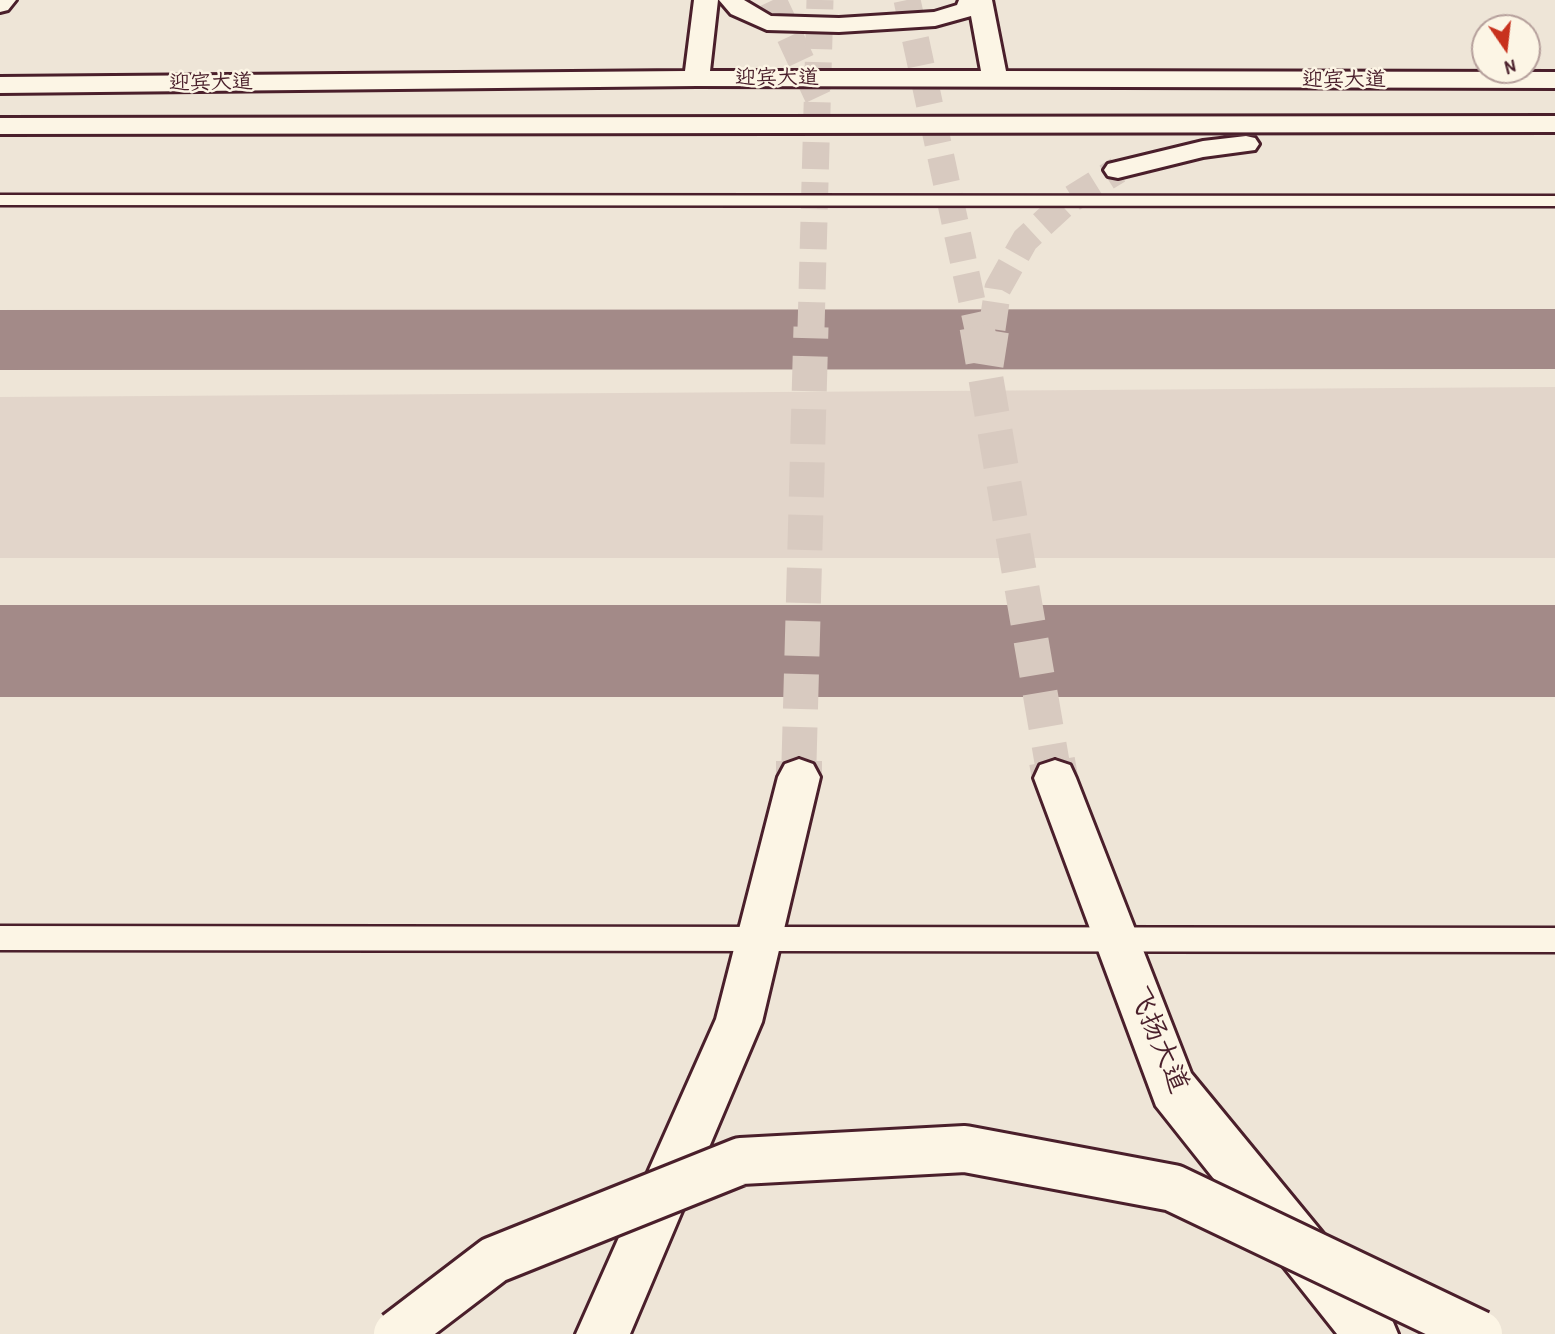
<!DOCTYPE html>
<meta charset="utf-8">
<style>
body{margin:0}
#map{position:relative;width:1555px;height:1334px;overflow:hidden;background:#fcf5e5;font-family:"Patrick Hand",sans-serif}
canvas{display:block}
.north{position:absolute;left:1471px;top:14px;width:70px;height:70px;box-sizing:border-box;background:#fcf5e5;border:2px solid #b59f9b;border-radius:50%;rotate:166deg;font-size:19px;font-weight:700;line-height:28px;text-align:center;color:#4a1f2b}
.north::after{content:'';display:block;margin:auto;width:24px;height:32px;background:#c8321e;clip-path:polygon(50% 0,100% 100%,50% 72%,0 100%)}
</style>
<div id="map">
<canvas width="1555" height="1334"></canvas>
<div class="north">N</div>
</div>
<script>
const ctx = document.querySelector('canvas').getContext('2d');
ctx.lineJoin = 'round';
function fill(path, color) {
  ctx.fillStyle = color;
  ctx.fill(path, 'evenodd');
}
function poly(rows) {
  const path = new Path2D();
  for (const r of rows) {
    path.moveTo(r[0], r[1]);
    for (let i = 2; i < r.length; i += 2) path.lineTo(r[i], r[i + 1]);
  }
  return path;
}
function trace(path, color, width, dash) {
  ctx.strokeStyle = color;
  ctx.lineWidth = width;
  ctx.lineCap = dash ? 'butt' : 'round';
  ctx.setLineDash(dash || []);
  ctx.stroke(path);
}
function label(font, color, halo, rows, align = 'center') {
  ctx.font = font + ' "Patrick Hand","LXGW WenKai TC",sans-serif';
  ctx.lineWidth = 5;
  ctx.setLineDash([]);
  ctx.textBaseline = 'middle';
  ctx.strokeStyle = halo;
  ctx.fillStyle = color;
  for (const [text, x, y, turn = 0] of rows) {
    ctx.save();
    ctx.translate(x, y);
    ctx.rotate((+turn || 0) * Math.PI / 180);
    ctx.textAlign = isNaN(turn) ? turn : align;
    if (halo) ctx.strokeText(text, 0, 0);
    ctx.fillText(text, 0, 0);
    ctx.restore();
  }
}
const built = poly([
 [0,0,1555,0,1555,1334,0,1334],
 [1485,28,1527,28,1527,70,1485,70]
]);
const green = poly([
 [1555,387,1555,558,0,558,0,397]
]);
const taxiway = poly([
 [1555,309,1555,369,0,370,0,310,1555,309],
 [0,605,1555,605,1555,697,0,697,0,605]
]);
const secondaryTunnelFar1 = poly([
 [773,0,819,99],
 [992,329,998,288,1025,240,1065,203,1118,170]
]);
const secondaryTunnel = poly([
 [986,365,992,327]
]);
const primaryTunnelFar2 = poly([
 [907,0,978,329],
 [811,329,820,0]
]);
const primaryTunnelFar1 = poly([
 [977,327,1052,762],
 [799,762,811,327]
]);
const primaryTunnel = poly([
 [1052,761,1055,778],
 [799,777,799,761]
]);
const lane = poly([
 [0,195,1555,196,1555,206,0,205,0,195],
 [0,926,1555,928,1555,952,0,950,0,926]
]);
const secondary = poly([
 [0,0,16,0,8,10,0,12,0,0],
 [694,0,718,0,710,71,981,71,971,16,935,26,839,32,767,30,731,14,719,0,744,0,771,16,839,18,934,12,957,5,959,0,992,0,1006,71,1555,72,1555,88,697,86,0,93,0,77,685,71,694,0],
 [1555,116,1555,132,0,134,0,118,1555,116],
 [1246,136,1255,138,1259,144,1255,150,1203,157,1118,178,1108,176,1104,170,1108,164,1203,141,1246,136]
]);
const primary = poly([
 [799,759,813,764,820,777,762,1022,630,1334,576,1334,716,1019,778,777,785,764,799,759],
 [1055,760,1070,765,1076,778,1191,1073,1390,1315,1398,1334,1337,1334,1156,1106,1034,778,1040,765,1055,760]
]);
const secondaryBridge = poly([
 [397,1334,494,1260,741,1161,965,1149,1173,1188,1479,1334]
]);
const farStreetnames = [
 ["迎宾大道",777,78],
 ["迎宾大道",1344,80],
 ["迎宾大道",211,83,-1]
];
const nearStreetnames = [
 ["飞扬大道",1158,1040,67]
];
fill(built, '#eee5d7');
fill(green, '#e2d5ca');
fill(taxiway, '#a38a88');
trace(secondaryTunnelFar1, '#d8cac0', 27, [27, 13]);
trace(secondaryTunnel, '#d8cac0', 35, [35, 18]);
trace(primaryTunnelFar2, '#d8cac0', 27, [27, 13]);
trace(primaryTunnelFar1, '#d8cac0', 35, [35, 18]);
trace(primaryTunnel, '#d8cac0', 46, [46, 24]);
trace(lane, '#4a1f2b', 5);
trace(secondary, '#4a1f2b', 6);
trace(primary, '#4a1f2b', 6);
fill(lane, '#fcf5e5');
fill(secondary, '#fcf5e5');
fill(primary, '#fcf5e5');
trace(secondaryBridge, '#4a1f2b', 52, []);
trace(secondaryBridge, '#fcf5e5', 46);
label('21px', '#4a1f2b', '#fcf5e5', farStreetnames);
label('28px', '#4a1f2b', '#fcf5e5', nearStreetnames);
</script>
